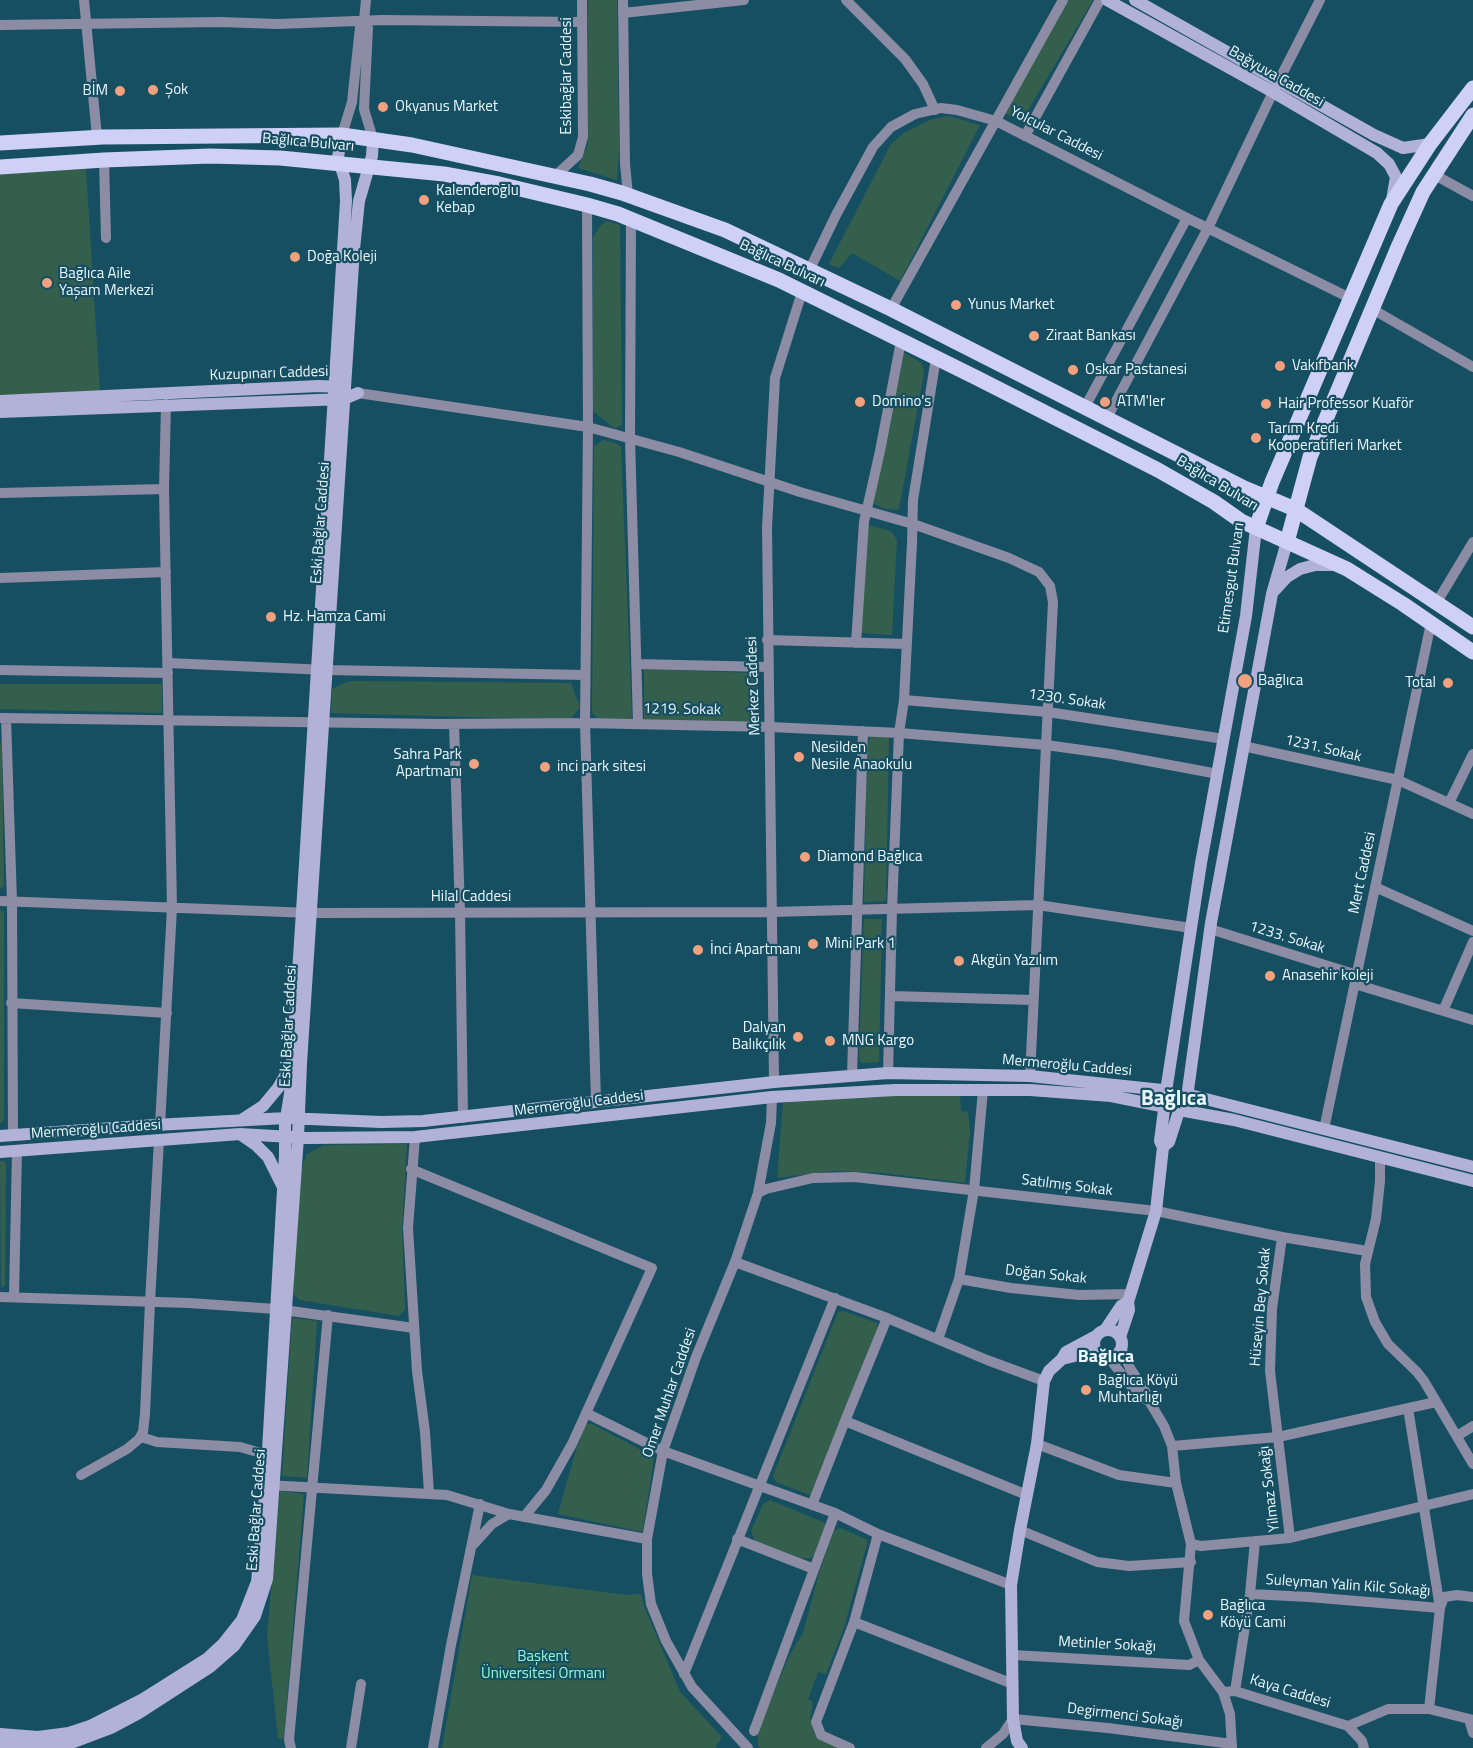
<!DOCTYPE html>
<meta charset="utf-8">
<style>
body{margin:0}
canvas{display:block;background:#174f62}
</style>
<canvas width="1473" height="1748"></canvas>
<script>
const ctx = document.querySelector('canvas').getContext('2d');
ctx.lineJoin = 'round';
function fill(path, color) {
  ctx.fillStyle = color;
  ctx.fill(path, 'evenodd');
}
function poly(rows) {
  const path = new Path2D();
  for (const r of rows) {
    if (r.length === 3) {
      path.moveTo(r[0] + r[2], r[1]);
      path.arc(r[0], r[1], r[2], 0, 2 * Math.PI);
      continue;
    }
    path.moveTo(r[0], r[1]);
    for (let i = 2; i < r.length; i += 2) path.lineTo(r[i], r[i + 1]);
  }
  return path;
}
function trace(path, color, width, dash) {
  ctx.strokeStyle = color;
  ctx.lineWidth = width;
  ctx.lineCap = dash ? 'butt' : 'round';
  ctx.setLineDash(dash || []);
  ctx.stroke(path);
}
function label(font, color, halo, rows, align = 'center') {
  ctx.font = font + ' "Titillium Web",sans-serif';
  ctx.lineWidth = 4.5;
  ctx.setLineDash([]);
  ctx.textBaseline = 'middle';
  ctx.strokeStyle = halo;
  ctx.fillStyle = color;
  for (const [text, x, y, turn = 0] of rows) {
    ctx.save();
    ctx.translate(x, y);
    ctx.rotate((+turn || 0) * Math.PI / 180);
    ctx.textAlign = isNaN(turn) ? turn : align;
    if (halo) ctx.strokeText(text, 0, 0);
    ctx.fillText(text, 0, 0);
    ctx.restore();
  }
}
const green = poly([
 [588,0,617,0,619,149,617,180,578,168,588,144],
 [1065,0,1092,0,1092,2,1021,122,1003,112],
 [948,116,980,125,900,281,852,253,839,268,829,264,891,144,904,133,930,120],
 [86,169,100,392,0,396,0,174],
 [607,221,620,225,622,425,614,428,593,411,593,237,601,225],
 [904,353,922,363,924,373,899,509,895,510,883,508,873,503],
 [603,440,618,444,621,447,632,719,598,719,592,713,594,446],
 [867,525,891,531,897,540,892,635,861,633],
 [644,669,751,673,758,678,758,718,753,723,644,720],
 [349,681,571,683,580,707,570,720,331,713,332,689],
 [0,684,162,684,162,713,0,709],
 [889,736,886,901,864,902,867,747,870,737],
 [0,740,2,749,4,886,0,889],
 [0,909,4,912,4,1120,0,1124],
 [864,919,882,919,879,1062,861,1063,859,1057],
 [918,1094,960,1094,961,1111,968,1112,970,1131,965,1183,883,1173,834,1171,777,1178,783,1103,817,1099],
 [407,1144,402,1230,405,1309,399,1316,300,1300,293,1294,299,1175,307,1154,324,1145],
 [0,1161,4,1161,6,1163,5,1285,1,1288],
 [843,1311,877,1323,878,1328,813,1493,810,1495,776,1482,773,1476,838,1312],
 [292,1318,317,1321,307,1478,282,1476],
 [586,1424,592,1424,654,1457,643,1532,558,1514,576,1450],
 [280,1491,304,1494,284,1737,281,1740,278,1738,267,1636],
 [770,1500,825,1523,825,1528,814,1555,810,1558,800,1558,755,1541,751,1531,763,1504],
 [840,1528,868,1540,844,1628,826,1674,818,1672,808,1699,813,1702,810,1718,814,1733,818,1738,842,1748,760,1748,758,1745,758,1731,789,1656,803,1633,819,1573,834,1531],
 [472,1575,626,1595,641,1594,644,1606,680,1692,722,1737,715,1748,442,1748]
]);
const street = poly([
 [84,0,97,137],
 [623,0,625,164,628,195],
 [846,0,905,59,923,84,935,110],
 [623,13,744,0],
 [364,20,368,28,364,109,373,139],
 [0,25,220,22,278,24,382,20,582,22],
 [342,135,352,102,360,27,364,20,366,0],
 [1025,136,1100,0],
 [104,160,106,238],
 [1433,174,1473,196],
 [554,177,578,155,583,137,582,0],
 [587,205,588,427,585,723,596,1102],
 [631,219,630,438,638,724],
 [809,271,836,215,873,147,891,127,915,114,941,108,957,110,996,121,1187,218,1350,298],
 [891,309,1063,0],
 [1372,309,1473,367],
 [358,393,588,427,679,452,800,492,913,524,1009,558,1039,572,1050,586,1053,602,1030,1076],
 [1085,407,1187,218],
 [1107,418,1208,228,1273,92,1320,0],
 [0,493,164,489],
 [0,578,166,572],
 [1437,602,1473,542],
 [767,640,907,644],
 [856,643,864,522,880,451,901,341],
 [168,663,327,670,585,675],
 [636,664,768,667],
 [0,670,168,673],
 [904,700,1048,712,1224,739],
 [0,718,440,724,585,723,770,727,899,733,1046,745,1111,754,1218,774],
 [6,718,12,902,13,1135],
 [454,724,460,912,463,1118],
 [1243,746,1398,780,1473,814],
 [1449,803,1473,754],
 [1375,887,1473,931],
 [0,901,311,913,771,912,1038,905,1191,928],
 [1210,929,1357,975],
 [1355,984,1473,1020],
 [890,996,1033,1000],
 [11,1003,167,1013],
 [1443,1011,1473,942],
 [888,1073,892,910,899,733,904,700,912,543,913,500,936,358],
 [852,1075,863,731],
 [774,1082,767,528,775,378,802,292],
 [160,1125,172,908,164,489,166,404],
 [1324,1129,1431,623],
 [415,1137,408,1228,417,1371,425,1432,429,1493],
 [1380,1157,1380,1181,1376,1219,1365,1264,1366,1297,1375,1322,1388,1344,1417,1372,1424,1381,1473,1464],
 [411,1169,652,1268,572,1444,546,1490,524,1517],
 [758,1193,766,1189,813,1178,855,1177,1156,1211,1282,1237,1272,1309,1270,1371,1290,1538],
 [1282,1237,1367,1251],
 [735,1262,887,1318,987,1360,1044,1381],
 [959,1279,1011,1288,1079,1295,1131,1294],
 [0,1297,189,1303,276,1309,414,1328],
 [14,1297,17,1151],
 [938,1339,959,1279,974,1190,983,1090],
 [1121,1348,1130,1368,1145,1391,1149,1401,1164,1426,1172,1446,1176,1483,1191,1544,1184,1621,1199,1660,1223,1692,1230,1714,1232,1748],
 [1108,1357,1139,1396,1149,1401],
 [1408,1408,1440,1608,1429,1709],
 [586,1413,663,1451,835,1513,878,1534,1011,1585],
 [845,1421,887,1318],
 [1457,1436,1473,1426],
 [141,1437,157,1442,240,1447,268,1455],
 [1037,1444,1119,1475,1176,1483],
 [1172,1446,1278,1437,1436,1402],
 [81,1475,127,1449,139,1439,143,1432,145,1414,150,1302,159,1140],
 [267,1485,447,1495,509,1514,647,1539],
 [812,1505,845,1421,1027,1495],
 [1020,1530,1097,1562,1129,1566,1191,1562],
 [737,1539,814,1569],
 [474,1544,492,1524,509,1514],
 [1191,1544,1201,1546,1290,1538,1473,1494],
 [1250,1594,1309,1597,1440,1608,1444,1597,1457,1595,1473,1597],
 [854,1622,1013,1684],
 [1013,1655,1189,1665,1199,1660],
 [684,1674,835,1298],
 [1235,1691,1250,1594,1255,1541],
 [1223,1692,1235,1691,1348,1726,1362,1741,1364,1748],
 [1469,1719,1473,1733],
 [1348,1726,1388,1709,1429,1709,1473,1720],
 [754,1731,835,1513],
 [291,1748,289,1740,328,1315],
 [351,1748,361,1684],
 [433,1748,451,1645,480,1504],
 [748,1748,692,1687,666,1641,651,1604,647,1574,647,1539,663,1451,696,1357,735,1262,758,1193,771,1123,772,1097],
 [850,1748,821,1735,816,1722,854,1622,878,1534],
 [986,1748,1003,1734,1013,1719,1108,1728,1232,1744]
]);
const secondary = poly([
 [1107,0,1273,92,1377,153,1389,164,1396,177,1392,200],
 [1135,0,1374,135,1403,148,1430,144],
 [0,401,319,386,340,387],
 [0,412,344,399,358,393],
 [1274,591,1287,577,1300,569,1315,565,1335,565],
 [1167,1085,1201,863,1246,616,1256,528],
 [1188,1090,1211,923,1272,594,1287,542],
 [1190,1095,1473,1167],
 [1185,1111,1234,1120,1473,1181],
 [243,1119,263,1106,278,1088,289,1069],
 [240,1134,256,1145,268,1157,282,1185],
 [0,1136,155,1125,286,1118,381,1122,423,1121,774,1082,888,1073,1030,1076,1162,1090],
 [1163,1147,1169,1142,1178,1114],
 [0,1152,240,1134,308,1138,415,1137,772,1097,895,1090,1030,1090,1111,1096,1161,1106],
 [1105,1330,1121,1306,1128,1302],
 [1108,1344,14],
 [1120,1337,1129,1310,1128,1302,1156,1211,1163,1147,1160,1141,1164,1110],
 [1062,1359,1087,1353,1098,1353],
 [0,1734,38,1737,69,1733,90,1726,143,1699,208,1658,223,1644,242,1620,257,1582,266,1485,285,1155,285,1124,290,1094,302,912,346,201,345,180,338,157,342,135],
 [0,1743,36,1746,71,1743,111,1728,139,1713,210,1667,234,1646,255,1616,267,1579,298,1137,301,1063,354,249,359,201,372,156,373,139],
 [1022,1748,1017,1741,1013,1719,1011,1585,1020,1530,1037,1444,1044,1381,1049,1371,1062,1359,1066,1352,1096,1336]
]);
const primary = poly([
 [0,143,103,137,342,135,412,145,590,184,622,193,725,230,891,309,1244,488,1295,509,1473,627],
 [0,167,104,160,210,156,280,158,444,174,499,184,587,205,618,214,779,280,977,378,1158,470,1214,502,1241,521,1347,569,1403,604,1473,652],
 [1256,528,1272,482,1391,204,1430,144,1473,88],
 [1287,542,1310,457,1399,245,1423,192,1473,115]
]);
const markers = [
 [153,90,6,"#f1a17d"],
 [120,91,6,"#f1a17d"],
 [383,107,6,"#f1a17d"],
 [424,200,6,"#f1a17d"],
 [295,257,6,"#f1a17d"],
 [47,283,6,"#f1a17d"],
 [956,305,6,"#f1a17d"],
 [1034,336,6,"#f1a17d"],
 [1280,366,6,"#f1a17d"],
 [1073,370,6,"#f1a17d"],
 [860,402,6,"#f1a17d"],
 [1105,402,6,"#f1a17d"],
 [1266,404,6,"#f1a17d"],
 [1256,438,6,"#f1a17d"],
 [271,617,6,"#f1a17d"],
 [1245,681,8,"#f1a17d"],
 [1448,683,6,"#f1a17d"],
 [799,757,6,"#f1a17d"],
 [474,764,6,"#f1a17d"],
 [545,767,6,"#f1a17d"],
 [805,857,6,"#f1a17d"],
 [813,944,6,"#f1a17d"],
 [698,950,6,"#f1a17d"],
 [959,961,6,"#f1a17d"],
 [1270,976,6,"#f1a17d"],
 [798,1037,6,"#f1a17d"],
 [830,1041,6,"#f1a17d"],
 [1086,1390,6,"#f1a17d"],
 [1208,1615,6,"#f1a17d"]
];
const streetNames = [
 ["Eskibağlar Caddesi",567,76,-90],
 ["Bağyuva Caddesi",1276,77,30],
 ["Yolcular Caddesi",1056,134,27],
 ["Bağlıca Bulvarı",308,143,5],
 ["Bağlıca Bulvarı",782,264,25],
 ["Kuzupınarı Caddesi",269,374,-2],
 ["Bağlıca Bulvarı",1217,484,31],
 ["Eski Bağlar Caddesi",321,523,-86],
 ["Etimesgut Bulvarı",1232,578,-82],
 ["Merkez Caddesi",754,686,-92],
 ["1230. Sokak",1067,700,8],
 ["1219. Sokak",682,710,1],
 ["1231. Sokak",1323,749,13],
 ["Mert Caddesi",1363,873,-78],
 ["Hilal Caddesi",471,897],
 ["1233. Sokak",1287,938,17],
 ["Eski Bağlar Caddesi",289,1026,-87],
 ["Mermeroğlu Caddesi",1067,1066,5],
 ["Mermeroğlu Caddesi",579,1104,-7],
 ["Mermeroğlu Caddesi",96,1130,-4],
 ["Satılmış Sokak",1067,1186,7],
 ["Doğan Sokak",1046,1275,6],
 ["Hüseyin Bey Sokak",1261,1307,-85],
 ["Omer Muhlar Caddesi",670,1393,-71],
 ["Yilmaz Sokağı",1270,1489,-97],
 ["Eski Bağlar Caddesi",257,1510,-86],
 ["Suleyman Yalin Kilc Sokağı",1348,1586,4],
 ["Metinler Sokağı",1107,1645,3],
 ["Kaya Caddesi",1290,1692,17],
 ["Degirmenci Sokağı",1125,1716,7]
];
const poiNames = [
 ["Şok",165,90],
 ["BİM",108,91,"right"],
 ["Okyanus Market",395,107],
 ["Kalenderoğlu",436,191],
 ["Kebap",436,208],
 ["Doğa Koleji",307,257],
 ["Bağlıca Aile",59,274],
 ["Yaşam Merkezi",59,291],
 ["Yunus Market",968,305],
 ["Ziraat Bankası",1046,336],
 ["Vakıfbank",1292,366],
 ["Oskar Pastanesi",1085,370],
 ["Domino's",872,402],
 ["ATM'ler",1117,402],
 ["Hair Professor Kuaför",1278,404],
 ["Tarım Kredi",1268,429],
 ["Kooperatifleri Market",1268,446],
 ["Hz. Hamza Cami",283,617],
 ["Bağlıca",1258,681],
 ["Total",1436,683,"right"],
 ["Nesilden",811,748],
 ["Nesile Anaokulu",811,765],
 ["Sahra Park",462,755,"right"],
 ["Apartmanı",462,772,"right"],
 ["inci park sitesi",557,767],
 ["Diamond Bağlıca",817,857],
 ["Mini Park 1",825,944],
 ["İnci Apartmanı",710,950],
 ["Akgün Yazılım",971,961],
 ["Anasehir koleji",1282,976],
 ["Dalyan",786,1028,"right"],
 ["Balıkçılık",786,1045,"right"],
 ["MNG Kargo",842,1041],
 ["Bağlıca Köyü",1098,1381],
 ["Muhtarlığı",1098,1398],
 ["Bağlıca",1220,1606],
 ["Köyü Cami",1220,1623]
];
const parkNames = [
 ["Başkent",543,1657],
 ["Üniversitesi Ormanı",543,1674]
];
const quarterNames = [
 ["Bağlıca",1106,1358]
];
const districtNames = [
 ["Bağlıca",1174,1100]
];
fill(green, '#355f4d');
trace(street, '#8c8ca5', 10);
trace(secondary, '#b2b2d8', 12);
trace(primary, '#cfd0f8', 15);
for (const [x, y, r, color] of markers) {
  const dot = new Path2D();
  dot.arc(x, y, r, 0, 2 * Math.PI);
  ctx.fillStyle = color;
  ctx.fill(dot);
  trace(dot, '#174f62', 2);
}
label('15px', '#eaf7fd', '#174f62', streetNames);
label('15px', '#eaf7fd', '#174f62', poiNames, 'left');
label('15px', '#91facd', '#174f62', parkNames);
label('bold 18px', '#eaf7fd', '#174f62', quarterNames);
label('bold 21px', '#eaf7fd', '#174f62', districtNames);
</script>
